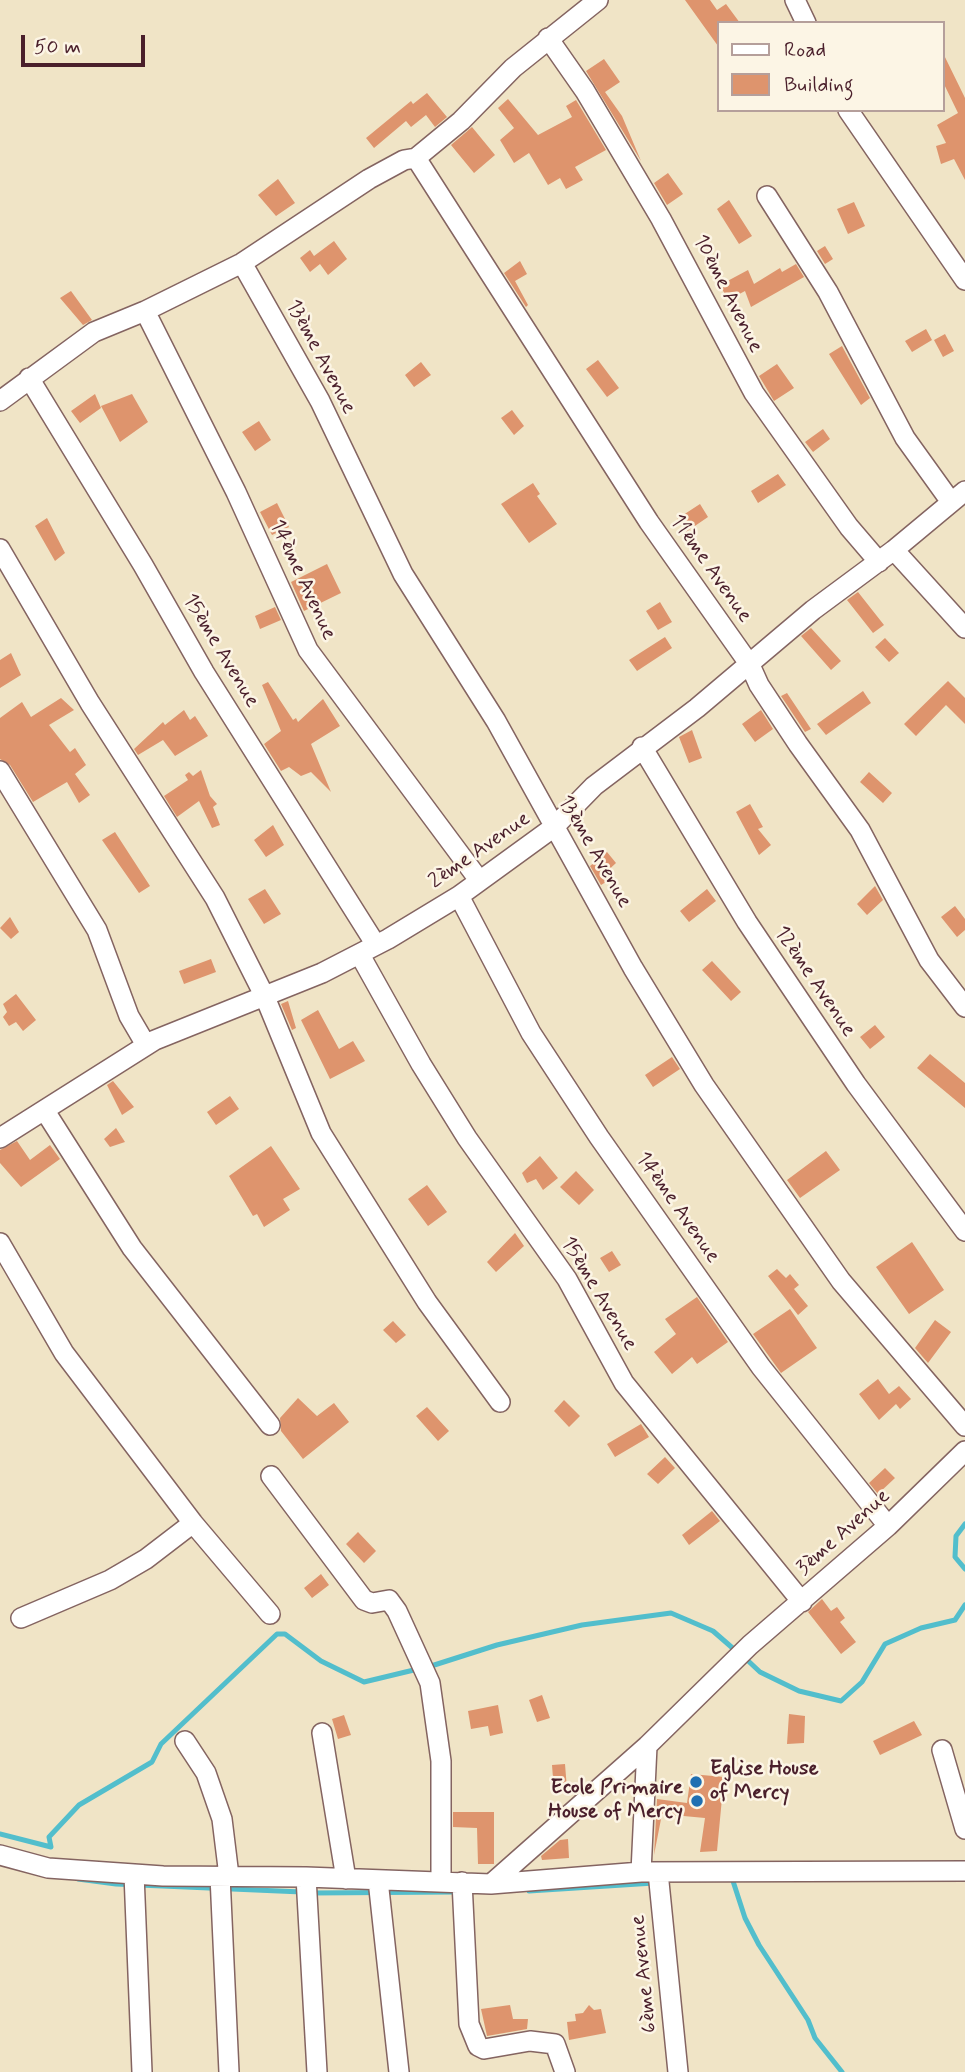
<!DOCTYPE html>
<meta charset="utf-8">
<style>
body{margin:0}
#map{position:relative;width:965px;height:2072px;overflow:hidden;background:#f0e4c6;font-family:Mynerve,sans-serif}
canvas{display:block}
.legend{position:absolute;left:717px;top:21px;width:228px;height:91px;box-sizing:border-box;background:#fcf5e5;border:2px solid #b59f9b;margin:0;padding:9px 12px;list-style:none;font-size:21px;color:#4a1f2b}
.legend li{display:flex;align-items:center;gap:14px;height:35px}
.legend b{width:35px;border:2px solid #b59f9b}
.scale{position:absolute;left:21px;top:35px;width:124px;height:32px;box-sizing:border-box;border:4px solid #4a1f2b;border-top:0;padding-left:9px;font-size:21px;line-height:24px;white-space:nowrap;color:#4a1f2b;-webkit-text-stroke:5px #fcf5e5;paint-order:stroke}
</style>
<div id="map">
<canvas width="965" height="2072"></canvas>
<ul class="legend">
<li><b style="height:9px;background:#fff"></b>Road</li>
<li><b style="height:19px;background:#de946d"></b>Building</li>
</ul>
<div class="scale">50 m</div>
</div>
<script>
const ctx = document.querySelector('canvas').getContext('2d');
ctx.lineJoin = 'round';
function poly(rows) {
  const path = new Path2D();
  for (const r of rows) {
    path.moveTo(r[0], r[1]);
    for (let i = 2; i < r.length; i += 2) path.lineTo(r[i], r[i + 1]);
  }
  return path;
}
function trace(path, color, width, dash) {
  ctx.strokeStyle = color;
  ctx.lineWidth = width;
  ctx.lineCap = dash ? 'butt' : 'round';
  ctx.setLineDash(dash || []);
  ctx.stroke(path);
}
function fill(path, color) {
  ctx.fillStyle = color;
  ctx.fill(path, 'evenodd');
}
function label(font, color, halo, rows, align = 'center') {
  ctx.font = font + ' Mynerve,sans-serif';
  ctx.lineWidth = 5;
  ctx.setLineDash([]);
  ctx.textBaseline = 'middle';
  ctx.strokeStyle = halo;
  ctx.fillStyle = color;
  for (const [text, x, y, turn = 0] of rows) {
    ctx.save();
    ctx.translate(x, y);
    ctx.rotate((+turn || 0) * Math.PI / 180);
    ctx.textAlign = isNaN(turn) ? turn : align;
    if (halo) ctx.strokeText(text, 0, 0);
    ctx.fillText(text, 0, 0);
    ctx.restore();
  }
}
const stream = poly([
 [965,1524,956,1536,955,1557,965,1569],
 [744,1657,760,1672,799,1691,841,1701,862,1682,885,1644,921,1628,955,1620,965,1605],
 [428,1667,497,1645,582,1625,671,1613,713,1631,736,1651],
 [0,1834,51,1847,49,1837,79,1805,152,1762,161,1744,277,1634,285,1634,321,1661,364,1682,418,1669],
 [732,1878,745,1918,759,1945,808,2020,815,2038,842,2072],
 [78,1879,116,1884,302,1892],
 [529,1891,654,1883],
 [312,1893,456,1892]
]);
const building = poly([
 [685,0,710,0,717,10,726,4,740,23,718,23,718,46],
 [942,51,965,98,965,180,954,159,941,164,936,146,946,143,937,125,958,113,942,80],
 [604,59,620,82,605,92,622,116,641,161,586,71],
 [427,93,447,117,435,127,426,115,411,127,406,121,374,148,366,138,411,101,413,104],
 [508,99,538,135,572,117,566,106,576,100,606,150,575,167,583,180,566,189,560,178,548,185,529,153,514,163,500,140,514,128,498,108],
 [472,127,495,155,474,173,451,145],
 [668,173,683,194,667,205,654,183],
 [278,179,295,203,276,216,258,195],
 [729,200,752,236,739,244,717,209],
 [854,202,865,226,848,234,837,209],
 [334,241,347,259,328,275,320,264,310,272,300,258,310,250,314,256],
 [825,246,833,259,825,264,817,251],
 [520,261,527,274,515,281,528,305,526,307,504,273],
 [796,264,804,277,751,307,745,291,728,300,720,285,748,270,754,284,780,268,782,272],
 [71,291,92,320,83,325,60,298],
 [926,329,932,340,912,352,905,341],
 [945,334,954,351,943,357,934,340],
 [842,346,870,398,861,405,829,354],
 [598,360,619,388,607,397,586,369],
 [421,362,431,375,414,387,405,375],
 [777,364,794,388,774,401,759,376],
 [95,394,101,408,80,423,71,411],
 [132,394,148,422,120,442,101,406],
 [512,410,524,426,514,435,501,418],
 [259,421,271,440,255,451,242,432],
 [823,429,830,439,813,452,805,442],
 [778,474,786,485,758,503,751,491],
 [533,483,540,494,537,496,557,524,529,543,501,504],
 [277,503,289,527,272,535,260,512],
 [700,504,708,517,686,532,677,519],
 [47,518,65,553,55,561,35,526],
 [327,564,341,593,304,611,291,582],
 [858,592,884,625,873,633,847,600],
 [660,602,672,622,658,630,646,611],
 [275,607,281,620,260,629,255,616],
 [811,628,841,661,831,670,801,636],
 [665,637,672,648,637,671,629,660],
 [885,638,899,653,889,662,875,647],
 [11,653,21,675,0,688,0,660],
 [948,681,965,698,965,724,946,705,916,736,904,724],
 [268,682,293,720,296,718,298,722,323,699,340,726,311,744,331,792,311,772,301,776,289,767,281,771,264,744,281,731,262,685],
 [863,691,871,703,826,735,817,724],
 [787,693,811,729,805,732,781,696],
 [61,698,74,710,49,725,70,752,75,748,86,765,75,774,90,795,79,803,67,782,33,802,10,765,0,759,0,718,22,702,31,717],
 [184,710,190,720,195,716,208,736,175,756,163,740,138,755,134,749,163,722,165,725],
 [761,710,773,729,755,742,742,724],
 [692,730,702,758,689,763,679,737],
 [201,770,210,796,217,804,213,807,220,825,212,828,199,801,177,817,164,796,188,780,185,775,189,772,193,776],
 [869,772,892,793,883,803,860,782],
 [750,804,763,827,758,829,771,845,759,855,736,812],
 [273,825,284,845,266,857,254,840],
 [115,832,150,886,139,893,102,840],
 [607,852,616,863,602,876,606,882,601,885,590,866],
 [875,886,883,900,867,915,857,904],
 [265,889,281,914,264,924,248,899],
 [707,889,716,901,689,922,680,911],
 [955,906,965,919,965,930,957,937,941,917],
 [10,917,19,932,11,939,0,928],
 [211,959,216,972,184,984,179,971],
 [712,961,741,992,731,1001,702,970],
 [16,994,36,1020,23,1031,16,1022,9,1026,3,1017,7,1012,3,1004],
 [288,1001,296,1028,292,1030,281,1004],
 [318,1010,339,1049,353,1041,365,1061,330,1079,301,1020],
 [875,1025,885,1037,870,1049,860,1037],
 [930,1054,965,1083,965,1108,917,1068],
 [672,1057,680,1069,653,1087,645,1075],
 [113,1081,134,1107,122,1115,107,1085],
 [230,1096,239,1109,216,1125,207,1112],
 [116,1128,125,1142,110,1147,104,1139],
 [17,1141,30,1160,50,1145,60,1159,21,1187,0,1163,0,1150],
 [271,1146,300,1189,283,1199,290,1210,264,1227,257,1214,253,1216,229,1176],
 [826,1151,840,1170,800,1198,787,1180],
 [540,1156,558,1178,543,1190,536,1179,527,1183,522,1173],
 [576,1171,594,1190,579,1205,560,1187],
 [427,1185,447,1212,428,1226,408,1199],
 [515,1233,524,1246,496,1272,487,1262],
 [912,1242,944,1290,909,1314,876,1267],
 [612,1251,621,1265,609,1272,600,1258],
 [777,1269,786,1278,790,1274,799,1285,794,1289,808,1306,798,1315,768,1276],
 [697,1297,728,1342,697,1364,692,1357,672,1374,654,1352,676,1334,665,1319],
 [790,1309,817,1348,781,1373,753,1334],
 [935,1320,951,1332,928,1363,915,1348],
 [393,1321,406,1335,396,1343,383,1330],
 [878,1379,889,1394,899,1386,911,1399,900,1409,896,1404,879,1420,859,1394],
 [298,1398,317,1416,334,1403,349,1422,303,1459,281,1431,280,1418],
 [564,1400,580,1416,569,1427,554,1411],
 [427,1407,449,1431,438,1441,416,1416],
 [641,1424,649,1437,615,1457,607,1444],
 [665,1457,675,1468,658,1484,647,1474],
 [885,1468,895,1478,878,1494,869,1483],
 [712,1511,720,1521,689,1545,682,1535],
 [358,1532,376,1551,364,1563,346,1544],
 [321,1574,329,1585,312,1598,304,1588],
 [822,1599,831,1611,837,1607,845,1618,840,1622,856,1642,841,1654,808,1612],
 [542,1695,550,1718,537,1722,529,1700],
 [498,1705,503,1733,490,1736,488,1726,471,1729,468,1711],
 [789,1714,805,1716,804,1743,787,1744],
 [344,1715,351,1735,338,1739,332,1719],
 [914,1721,922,1735,880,1755,873,1741],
 [565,1764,567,1789,554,1791,552,1765],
 [691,1774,724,1777,717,1851,700,1852,705,1818,662,1814,654,1855,657,1799,687,1803],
 [453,1812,494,1812,494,1864,478,1864,477,1828,453,1827],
 [568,1839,569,1858,542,1860,541,1856,560,1840],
 [510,2005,513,2019,528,2019,527,2029,487,2036,481,2009],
 [589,2005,594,2010,601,2009,606,2033,569,2040,567,2022,576,2021,575,2014,583,2013]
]);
const street = poly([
 [795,0,806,23],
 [548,38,585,91,661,219,754,393,849,527,879,562],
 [848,110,965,280],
 [416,158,649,522,750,665,759,685,798,744,860,830,929,960,965,1007],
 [767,196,828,292,905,438,951,502],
 [242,263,320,401,403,574,496,721,633,968,704,1085,841,1281,965,1426],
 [145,311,236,492,308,650,479,880],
 [29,378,143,565,204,672,376,945],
 [0,401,94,332,145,311,242,263,369,179,404,160,416,158,461,121,513,68,598,0],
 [0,549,90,703,215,898,265,997,321,1133,427,1302,500,1402],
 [894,550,965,628],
 [642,747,747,922,856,1084,965,1231],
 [0,771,97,930,129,1016,146,1045],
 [459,896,531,1033,599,1137,761,1367,888,1526],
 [360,955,421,1064,467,1138,567,1279,624,1383,802,1602],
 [45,1111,132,1248,270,1425],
 [0,1138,155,1040,322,973,388,939,459,896,554,827,594,786,697,708,813,610,894,550,965,491],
 [0,1243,64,1353,193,1523,270,1614],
 [271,1476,364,1600,372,1603,389,1600,397,1611,430,1683,441,1761,441,1882],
 [21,1618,110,1580,146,1559,193,1523],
 [322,1733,346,1879],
 [185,1741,206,1773,222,1819,229,1876],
 [942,1750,965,1829],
 [0,1855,48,1868,163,1876,306,1877,491,1884,641,1872,965,1871],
 [641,1872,647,1746],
 [658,1872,678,2072],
 [134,1874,142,2072],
 [220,1876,229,2072],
 [306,1877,317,2072],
 [378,1880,399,2072],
 [462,1882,469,2024,478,2046,484,2049,530,2041,555,2044,565,2072],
 [491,1884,647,1746,750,1645,888,1526,965,1451]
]);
const markers = [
 [696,1782,7,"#1f6fb2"],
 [697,1801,7,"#1f6fb2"]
];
const streetNames = [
 ["10ème Avenue",727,294,63],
 ["13ème Avenue",320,357,62],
 ["11ème Avenue",710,569,55],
 ["14ème Avenue",302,580,65],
 ["15ème Avenue",220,651,59],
 ["2ème Avenue",480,851,-35],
 ["13ème Avenue",594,852,60],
 ["12ème Avenue",814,982,56],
 ["14ème Avenue",677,1208,55],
 ["15ème Avenue",598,1294,59],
 ["3ème Avenue",844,1533,-42],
 ["6ème Avenue",645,1974,-96]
];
const poiNames = [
 ["Eglise House",710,1770],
 ["of Mercy",710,1794],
 ["Ecole Primaire",683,1789,"right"],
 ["House of Mercy",683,1813,"right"]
];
trace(stream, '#52becc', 5);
fill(building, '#de946d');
trace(street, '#846461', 22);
trace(street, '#fff', 19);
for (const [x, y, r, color] of markers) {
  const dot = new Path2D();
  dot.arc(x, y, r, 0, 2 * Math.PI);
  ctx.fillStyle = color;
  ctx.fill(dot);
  trace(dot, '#fcf5e5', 2.5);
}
label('21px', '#4a1f2b', '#fcf5e5', streetNames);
label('bold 21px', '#4a1f2b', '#fcf5e5', poiNames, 'left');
</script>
